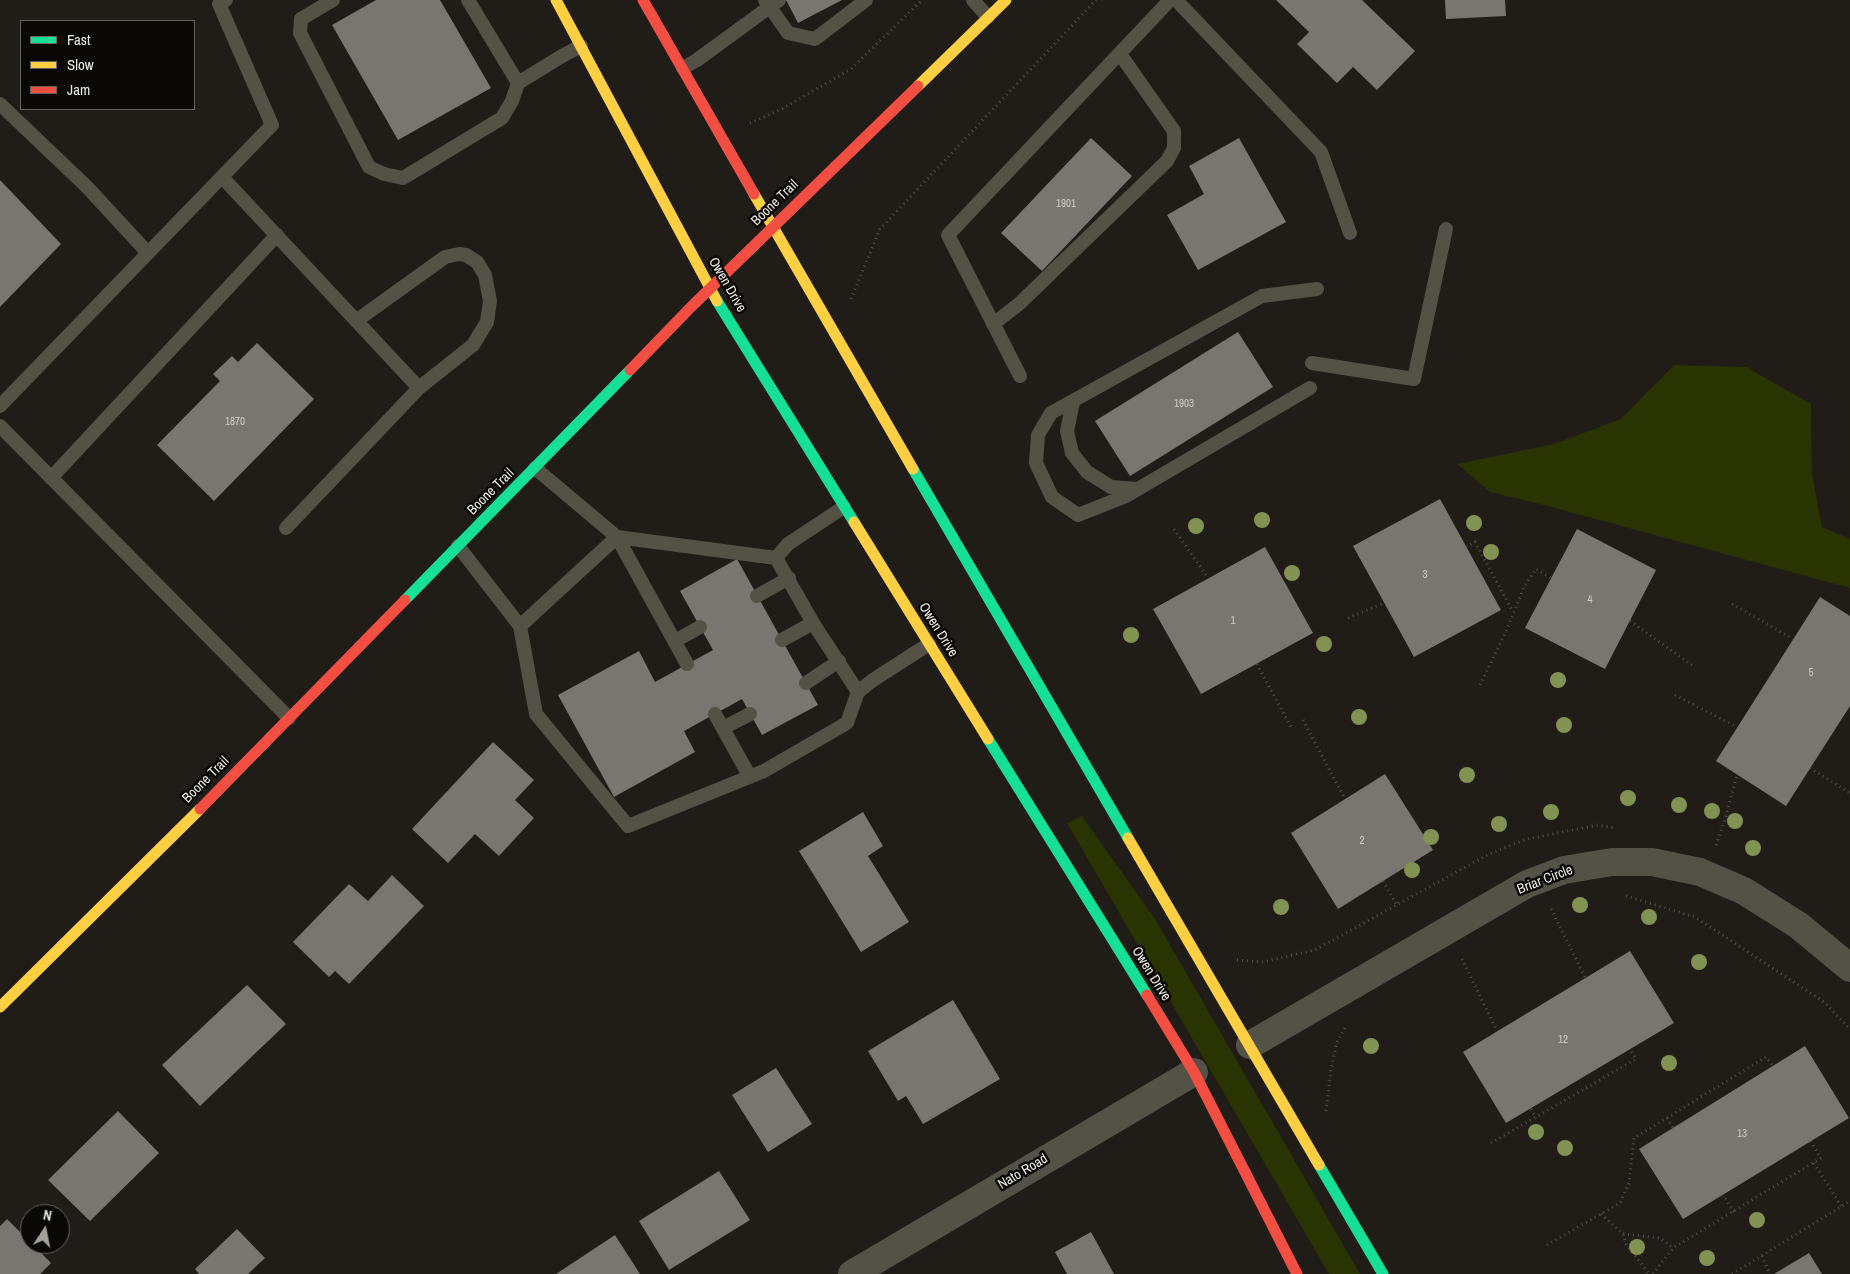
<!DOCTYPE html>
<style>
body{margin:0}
#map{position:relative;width:1850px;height:1274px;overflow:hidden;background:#201c18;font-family:"Archivo Narrow",sans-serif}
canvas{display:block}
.legend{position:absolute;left:20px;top:20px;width:175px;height:90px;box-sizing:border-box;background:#0a0805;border:1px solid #64625d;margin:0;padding:6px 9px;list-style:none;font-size:15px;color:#ebe8e2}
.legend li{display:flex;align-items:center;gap:10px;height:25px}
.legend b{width:25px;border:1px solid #64625d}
.north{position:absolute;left:20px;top:1204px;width:50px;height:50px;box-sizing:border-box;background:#0a0805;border:1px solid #64625d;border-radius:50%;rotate:11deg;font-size:14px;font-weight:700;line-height:20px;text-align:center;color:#ebe8e2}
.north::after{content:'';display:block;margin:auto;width:18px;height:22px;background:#a4a19b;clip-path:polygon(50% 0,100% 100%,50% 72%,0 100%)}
</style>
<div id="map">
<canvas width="1850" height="1274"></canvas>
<ul class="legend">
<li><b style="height:6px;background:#16e098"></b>Fast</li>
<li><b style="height:6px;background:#ffcf43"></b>Slow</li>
<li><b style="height:6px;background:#f24e42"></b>Jam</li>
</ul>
<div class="north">N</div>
</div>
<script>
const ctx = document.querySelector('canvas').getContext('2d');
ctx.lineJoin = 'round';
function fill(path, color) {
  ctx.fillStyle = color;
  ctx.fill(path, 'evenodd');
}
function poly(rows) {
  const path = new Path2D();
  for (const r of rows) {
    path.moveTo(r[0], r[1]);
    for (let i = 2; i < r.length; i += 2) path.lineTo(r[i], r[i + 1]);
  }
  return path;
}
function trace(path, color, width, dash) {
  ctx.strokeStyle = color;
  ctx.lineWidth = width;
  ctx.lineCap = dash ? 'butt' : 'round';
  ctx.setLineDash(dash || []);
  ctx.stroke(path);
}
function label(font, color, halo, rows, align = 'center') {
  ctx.font = font + ' "Archivo Narrow",sans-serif';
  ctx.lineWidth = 5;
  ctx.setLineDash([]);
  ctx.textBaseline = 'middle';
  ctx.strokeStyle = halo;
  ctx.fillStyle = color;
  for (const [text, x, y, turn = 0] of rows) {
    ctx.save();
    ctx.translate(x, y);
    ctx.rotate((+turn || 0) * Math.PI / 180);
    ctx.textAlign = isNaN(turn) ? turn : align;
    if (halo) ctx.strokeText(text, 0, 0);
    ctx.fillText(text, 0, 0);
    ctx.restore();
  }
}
const green = poly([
 [1674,365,1746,367,1811,404,1812,474,1822,527,1850,539,1850,588,1544,505,1490,492,1457,464,1554,444,1621,419],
 [1082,816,1155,919,1360,1274,1329,1274,1067,823]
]);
const building = poly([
 [376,0,440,0,491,88,398,140,332,25],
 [786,0,842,0,798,23],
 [1276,0,1362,0,1415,51,1377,90,1353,67,1337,83,1297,44,1309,32],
 [1445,0,1505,0,1506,16,1446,19],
 [1091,138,1132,176,1042,271,1001,233],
 [1239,138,1286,222,1198,270,1167,215,1204,194,1189,166],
 [0,180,61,244,0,307],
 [1238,332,1273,387,1130,476,1095,421],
 [257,343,314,399,214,501,157,445,220,381,213,374,232,356,238,362],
 [1440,499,1501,610,1414,657,1353,546],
 [1577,529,1656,570,1605,669,1525,628],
 [1265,547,1313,633,1201,694,1153,609],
 [737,559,818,705,762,735,742,699,684,731,695,752,614,797,558,695,639,651,655,682,713,650,680,591],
 [1820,597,1850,616,1850,706,1786,806,1716,761],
 [493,742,534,780,515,800,534,818,499,856,475,834,448,863,412,829],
 [1385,774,1433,850,1338,909,1291,833],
 [863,812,883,846,868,856,909,922,861,952,799,851],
 [392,875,424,906,349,984,335,971,329,977,293,942,349,884,368,901],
 [1630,951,1674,1023,1506,1123,1463,1052],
 [247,985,286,1024,200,1106,162,1065],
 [953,1000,1000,1079,923,1124,906,1096,898,1101,868,1051],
 [1805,1046,1849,1118,1683,1219,1639,1149],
 [776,1068,812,1124,768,1152,732,1095],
 [118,1111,159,1153,90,1221,48,1180],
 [719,1171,750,1220,669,1270,639,1221],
 [7,1219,51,1263,40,1274,0,1274,0,1226],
 [237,1229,265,1258,248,1274,199,1274,195,1269],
 [1091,1232,1114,1274,1067,1274,1055,1252],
 [615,1235,640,1274,556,1274],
 [1809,1253,1822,1274,1774,1274]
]);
const path = poly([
 [750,123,780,110,851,69,922,0],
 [851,299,880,229,1096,0],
 [1174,529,1208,578],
 [1466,547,1475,542,1513,612],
 [1732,604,1793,639],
 [1348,618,1384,603],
 [1630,621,1693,666],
 [1257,664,1291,727],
 [1480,685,1508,627,1524,587,1536,569,1551,578],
 [1675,695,1737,727],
 [1303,720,1345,799],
 [1810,768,1850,793],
 [1716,845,1726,816,1737,775],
 [1383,881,1397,905],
 [1626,896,1695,917,1824,1002,1850,1029],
 [1551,909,1586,979],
 [1462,959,1497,1031],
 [1237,960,1263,962,1315,950,1489,854,1527,839,1598,825,1615,828],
 [1531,1109,1536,1118],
 [1326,1111,1331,1070,1337,1042,1345,1028],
 [1667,1118,1673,1128],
 [1491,1143,1636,1059,1629,1049],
 [1814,1163,1841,1206],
 [1723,1194,1734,1212],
 [1601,1214,1623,1234,1626,1244,1649,1274],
 [1623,1234,1660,1238,1673,1248],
 [1547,1245,1620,1203,1629,1183,1634,1138,1766,1057,1773,1066],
 [1762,1256,1770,1274],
 [1653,1274,1673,1248,1821,1158,1810,1141],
 [1732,1274,1850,1201]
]);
const lane = poly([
 [333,0,301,19,300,33,369,167,384,174,403,178,502,118,512,101,518,83,562,56,581,46],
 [468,0,518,83],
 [765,0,788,33,815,39,866,0],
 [973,0,988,17],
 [1176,0,1321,152,1350,233],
 [683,68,697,60,779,0],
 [0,104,87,187,148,253],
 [222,177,419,388,286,528],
 [356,321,445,257,459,254,466,255,477,262,485,275,490,301,487,322,473,345,419,388],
 [993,324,1019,304,1167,161,1174,148,1174,131,1120,54],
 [1312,363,1414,379,1446,229],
 [1020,376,948,235,1170,0],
 [1310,388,1126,496,1078,515,1052,497,1036,463,1038,435,1051,413,1262,296,1317,289],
 [1073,402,1067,431,1072,453,1087,472,1111,487,1137,489],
 [0,406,272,125,219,4,226,0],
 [0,426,289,718],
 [535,468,617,537,776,558,813,623,858,692],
 [51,478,277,235],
 [458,546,520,626,536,714,628,826,764,771,847,723,858,692,873,680,929,644],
 [776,558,788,544,844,507],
 [757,596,789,578],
 [520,626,617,537,687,664],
 [782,640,813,623],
 [675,641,700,627],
 [806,683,839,661],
 [715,714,750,777],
 [723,728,750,714]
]);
const street = poly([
 [1250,1045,1527,884,1564,870,1612,862,1652,862,1700,872,1744,891,1798,925,1850,968],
 [852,1274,1194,1072]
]);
const fast = poly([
 [717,301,854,522],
 [913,469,1128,838],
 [405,600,630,370],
 [988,739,1147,995],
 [1319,1165,1383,1274]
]);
const slow = poly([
 [556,0,717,301],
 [918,86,1006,0],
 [754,194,913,469],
 [854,522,988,739],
 [1128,838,1319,1165],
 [0,1007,200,809]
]);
const jam = poly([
 [643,0,754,194],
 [630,370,691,307,918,86],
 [200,809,405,600],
 [1147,995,1194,1072,1297,1274]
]);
const trees = [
 [1262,520],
 [1474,523],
 [1196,526],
 [1491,552],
 [1292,573],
 [1131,635],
 [1324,644],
 [1558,680],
 [1359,717],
 [1564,725],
 [1467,775],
 [1628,798],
 [1679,805],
 [1712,811],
 [1551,812],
 [1735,821],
 [1499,824],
 [1431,837],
 [1753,848],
 [1412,870],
 [1580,905],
 [1281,907],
 [1649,917],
 [1699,962],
 [1371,1046],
 [1669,1063],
 [1536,1132],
 [1565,1148],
 [1757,1220],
 [1637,1247],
 [1707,1258]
];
const numberNames = [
 ["1901",1066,204],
 ["1903",1184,404],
 ["1870",235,422],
 ["3",1425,575],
 ["4",1590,600],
 ["1",1233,621],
 ["5",1811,673],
 ["2",1362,841],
 ["12",1563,1040],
 ["13",1742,1134]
];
const streetNames = [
 ["Boone Trail",775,203,-44],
 ["Owen Drive",727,285,60],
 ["Boone Trail",491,492,-45],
 ["Owen Drive",938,630,58],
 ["Boone Trail",206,780,-45],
 ["Briar Circle",1545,880,-21],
 ["Owen Drive",1151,974,58],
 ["Nato Road",1023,1172,-31]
];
fill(green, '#2a3403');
fill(building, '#797672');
trace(path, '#54514a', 3, [1, 4]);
trace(lane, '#545147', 14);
trace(street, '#545147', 28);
trace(fast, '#16e098', 11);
trace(slow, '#ffcf43', 11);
trace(jam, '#f24e42', 11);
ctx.fillStyle = '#829252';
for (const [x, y] of trees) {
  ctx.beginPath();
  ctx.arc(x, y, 8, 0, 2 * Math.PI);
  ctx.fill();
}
label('11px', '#ceccc6', null, numberNames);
label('14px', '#ebe8e2', '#0a0805', streetNames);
</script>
